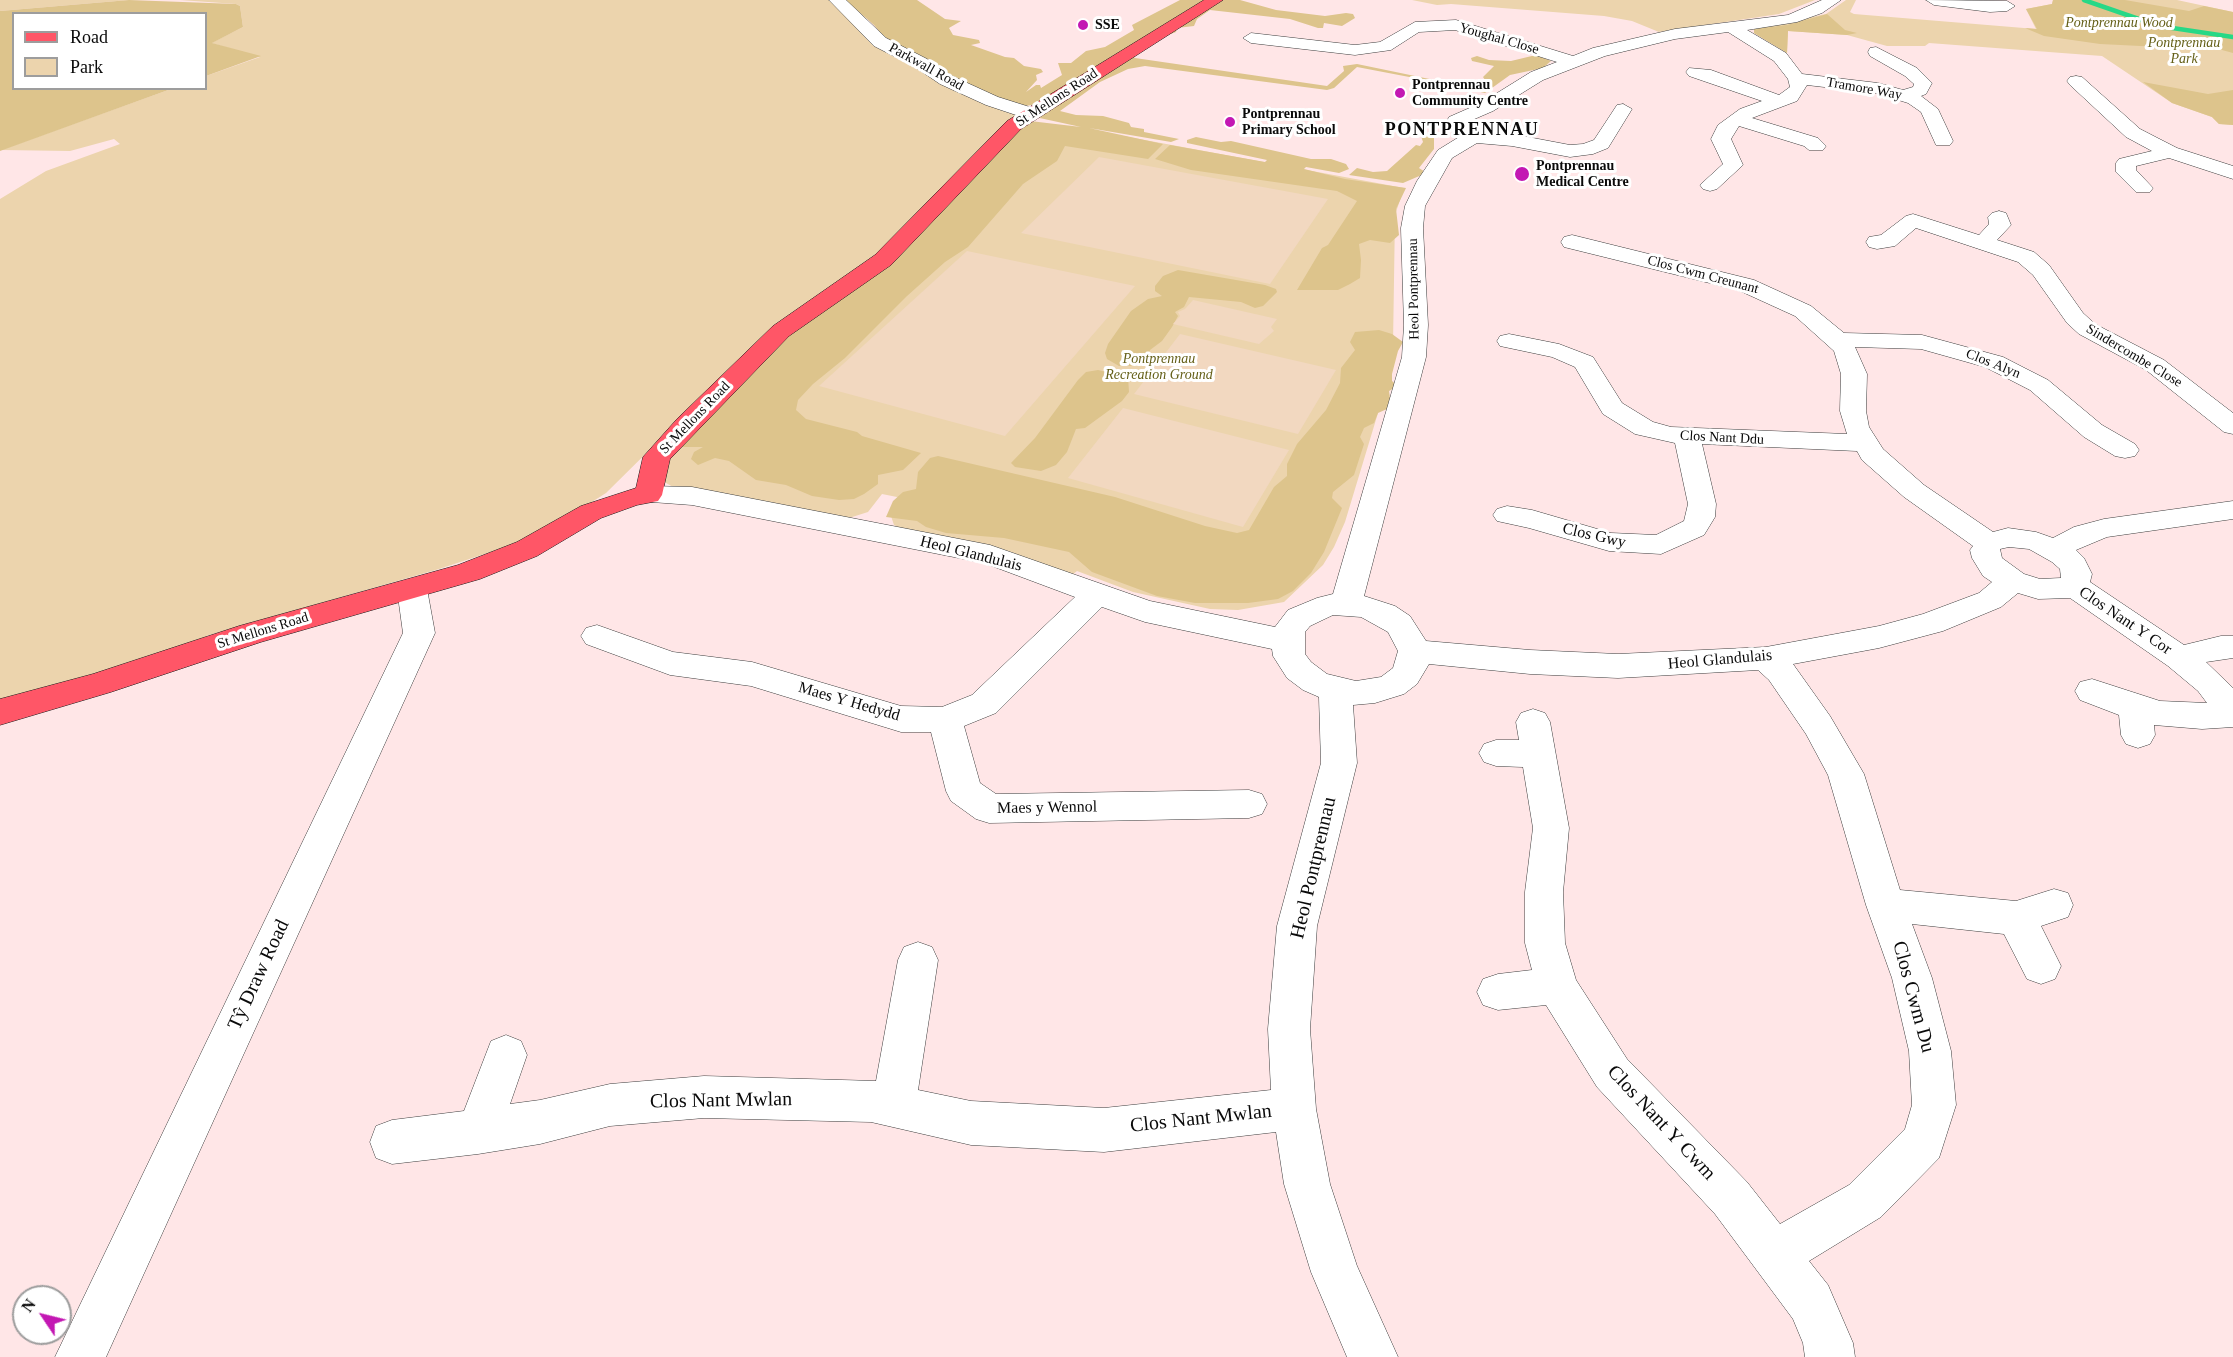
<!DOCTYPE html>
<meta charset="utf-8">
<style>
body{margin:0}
#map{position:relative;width:2233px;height:1357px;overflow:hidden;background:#ffe6e7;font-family:"Times New Roman",serif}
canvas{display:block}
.legend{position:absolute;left:12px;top:12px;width:195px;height:78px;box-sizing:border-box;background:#fff;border:2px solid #9d9d9d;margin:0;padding:8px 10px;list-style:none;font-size:18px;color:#0a0a0a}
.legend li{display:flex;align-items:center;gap:12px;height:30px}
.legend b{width:30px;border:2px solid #9d9d9d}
.north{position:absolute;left:12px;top:1285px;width:60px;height:60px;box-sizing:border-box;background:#fff;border:2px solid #9d9d9d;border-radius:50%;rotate:305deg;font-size:16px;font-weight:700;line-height:24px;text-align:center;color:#0a0a0a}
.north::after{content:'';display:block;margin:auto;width:21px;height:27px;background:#c318b3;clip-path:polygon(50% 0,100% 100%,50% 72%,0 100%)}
</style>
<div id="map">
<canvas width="2233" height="1357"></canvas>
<ul class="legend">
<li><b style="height:8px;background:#ff5667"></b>Road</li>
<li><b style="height:16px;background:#ecd4ad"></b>Park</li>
</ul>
<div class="north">N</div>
</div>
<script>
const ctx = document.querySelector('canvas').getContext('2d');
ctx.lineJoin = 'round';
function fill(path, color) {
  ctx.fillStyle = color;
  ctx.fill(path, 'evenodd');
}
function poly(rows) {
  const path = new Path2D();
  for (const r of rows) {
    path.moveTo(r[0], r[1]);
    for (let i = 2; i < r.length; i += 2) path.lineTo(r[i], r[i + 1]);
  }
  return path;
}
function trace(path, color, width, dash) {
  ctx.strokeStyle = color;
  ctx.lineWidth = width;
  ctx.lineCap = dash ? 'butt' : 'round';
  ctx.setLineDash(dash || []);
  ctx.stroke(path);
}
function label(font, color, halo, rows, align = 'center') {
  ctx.font = font + ' "Times New Roman",serif';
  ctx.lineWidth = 6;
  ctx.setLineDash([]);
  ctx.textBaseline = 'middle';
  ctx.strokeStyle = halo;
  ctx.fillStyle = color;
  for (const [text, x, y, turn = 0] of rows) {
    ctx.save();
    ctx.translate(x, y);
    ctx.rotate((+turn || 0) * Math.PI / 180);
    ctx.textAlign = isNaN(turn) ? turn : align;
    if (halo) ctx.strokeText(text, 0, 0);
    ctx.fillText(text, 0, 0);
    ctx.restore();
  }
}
const green = poly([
 [0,0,129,0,0,11],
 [180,0,831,0,916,64,953,88,1015,116,916,221,696,404,606,493,576,512,512,545,439,569,206,636,211,647,0,712,0,199,46,171,120,144,114,139,70,151,1,150,171,89,206,88,206,76,260,57,211,43,243,27,240,6,236,4],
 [1412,0,1815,0,1779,14,1659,32,1632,21,1604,16,1451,4,1437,5],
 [1846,0,1856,0,1850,12,1854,14,2036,29,2026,9,2052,4,2053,0,2177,0,2233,12,2233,125,2219,124,2212,117,2172,103,2102,56,1929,43,1925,46,1887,46,1847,35,1788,31,1787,53,1754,33,1754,29,1826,14],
 [1107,133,1404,188,1395,215,1393,345,1378,413,1345,522,1334,547,1323,565,1284,602,1238,610,1210,609,1133,592,1077,571,1071,576,1011,552,903,530,894,525,891,516,902,498,882,494,868,512,849,518,673,487,661,480,668,454,982,166]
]);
const forest = poly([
 [129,0,236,4,240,6,243,27,212,43,261,56,206,76,206,14,14,14,14,88,171,89,0,151,0,11],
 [845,0,917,0,945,19,961,21,949,28,953,35,979,40,980,43,971,45,1005,57,1014,58,1024,66,1041,69,1043,72,1036,75,1037,80,1026,92,1036,85,1040,85,1041,88,1062,75,1058,63,1071,63,1086,51,1105,47,1134,30,1132,25,1180,0,1240,0,1276,10,1325,16,1346,13,1353,14,1355,18,1342,26,1324,23,1323,28,1318,28,1290,19,1210,10,1197,19,1194,26,1177,28,1176,32,1163,37,1133,56,1135,58,1327,86,1344,71,1343,66,1357,64,1468,87,1485,80,1483,77,1494,66,1472,61,1471,58,1477,56,1489,60,1511,61,1536,55,1551,61,1543,68,1510,75,1485,93,1449,85,1441,88,1423,81,1425,80,1357,67,1334,88,1327,90,1145,66,1128,69,1100,82,1060,111,1076,115,1103,116,1129,123,1131,127,1144,129,1144,132,1179,139,1171,142,1089,128,1163,144,1148,159,1065,146,1057,161,1023,184,968,247,945,262,907,296,845,358,813,384,798,400,796,410,806,419,857,432,862,436,921,453,903,470,878,475,878,484,864,494,854,499,839,500,812,496,786,485,756,480,729,461,715,458,698,465,691,459,694,452,703,447,673,447,791,331,1030,121,1081,127,1035,117,1040,104,1024,106,1015,116,953,88,883,36,874,25],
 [2053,0,2125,0,2189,11,2204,6,2233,12,2233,53,2222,50,2100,44,2044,36,2025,28,2037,29,2026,9,2052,4],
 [1827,14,1845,30,1857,33,1847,35,1788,31,1787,53,1754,33,1754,29,1787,25],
 [2143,82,2208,94,2233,90,2233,125,2219,124,2212,117,2172,103],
 [1407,126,1434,136,1434,149,1419,168,1425,172,1424,174,1403,183,1349,175,1357,168,1373,172,1387,171,1416,145,1420,146,1423,142,1421,136,1405,129],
 [1196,137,1221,142,1231,141,1311,159,1331,159,1346,164,1349,169,1339,173,1306,167,1304,169,1345,179,1406,188,1396,209,1399,235,1390,243,1370,240,1359,244,1361,260,1360,278,1350,284,1338,290,1297,290,1322,248,1328,245,1357,201,1337,191,1191,170,1155,159,1170,145,1265,162,1267,160,1187,143,1187,140],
 [1178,270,1265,285,1276,289,1277,292,1263,306,1255,308,1241,302,1189,297,1184,307,1175,312,1178,316,1172,327,1162,341,1150,350,1147,360,1133,366,1119,366,1107,359,1105,353,1108,344,1131,311,1148,299,1162,296,1155,291,1155,286,1163,276],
 [1379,330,1392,334,1403,342,1398,351,1392,374,1392,381,1398,386,1389,391,1390,398,1387,409,1378,413,1374,423,1364,428,1360,437,1364,444,1354,475,1333,492,1332,498,1342,508,1324,552,1311,573,1293,591,1278,599,1248,603,1195,603,1157,596,1092,572,1069,552,1004,538,946,533,926,527,917,521,886,517,893,501,903,492,916,489,918,472,930,458,938,456,1115,497,1205,526,1237,533,1249,530,1274,487,1287,476,1287,464,1297,444,1326,410,1340,383,1341,368,1355,350,1350,342,1355,332],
 [1098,370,1128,377,1129,392,1122,401,1085,428,1076,429,1067,452,1056,465,1041,471,1015,467,1011,463,1035,438,1078,380,1086,372]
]);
const pitch = poly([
 [1099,157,1328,199,1270,284,1021,233],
 [967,251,1135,286,1005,436,819,386],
 [1193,300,1277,319,1271,327,1274,331,1259,344,1173,324,1180,316,1178,312,1185,309],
 [1180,334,1336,370,1298,434,1134,394],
 [1123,408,1289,450,1243,527,1068,478]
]);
const stream = poly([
 [2084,0,2159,26,2233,37]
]);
const minor = poly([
 [829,0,846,0,886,38,927,59,952,76,998,97,1036,109,1038,113,1029,119,1022,117,986,105,940,84,915,67,874,46,829,0],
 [1822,0,1841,0,1822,13,1797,22,1747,30,1786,53,1802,74,1878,83,1903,90,1913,87,1914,84,1905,76,1870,56,1868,52,1870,48,1876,47,1917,68,1932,83,1926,94,1921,96,1938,109,1953,141,1950,145,1936,145,1921,112,1908,103,1876,93,1807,85,1797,101,1752,118,1818,138,1826,146,1823,150,1809,150,1804,146,1739,126,1731,139,1743,165,1717,189,1710,191,1703,189,1700,185,1723,164,1711,139,1718,125,1740,109,1762,101,1689,76,1686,72,1689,68,1711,70,1779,95,1790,87,1788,79,1774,61,1728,32,1675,39,1605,56,1543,80,1493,111,1456,127,1447,121,1449,117,1481,103,1531,72,1557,62,1455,30,1419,32,1391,50,1355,55,1251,43,1243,38,1251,33,1355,45,1380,42,1415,22,1456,20,1573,56,1593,48,1675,29,1788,15,1822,0],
 [1926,0,2007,1,2015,6,2007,11,1990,12,1934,5,1926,0],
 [2076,76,2082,77,2140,129,2177,148,2233,166,2233,179,2169,158,2136,166,2136,170,2153,188,2150,192,2136,192,2116,172,2116,163,2119,159,2152,151,2126,137,2070,85,2067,81,2070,77,2076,76],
 [1623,104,1632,109,1608,148,1593,154,1570,157,1512,146,1477,143,1452,158,1425,206,1423,228,1428,325,1426,357,1364,596,1395,606,1410,616,1426,641,1530,650,1618,654,1766,647,1879,626,1923,614,1979,593,1992,582,1983,576,1972,558,1970,550,1973,546,1904,497,1862,460,1857,451,1702,444,1716,504,1715,517,1704,535,1661,554,1609,551,1529,528,1497,521,1493,515,1497,509,1507,506,1532,510,1611,533,1656,535,1684,521,1688,504,1675,443,1635,434,1603,414,1575,367,1552,357,1500,346,1497,341,1500,336,1509,334,1559,344,1593,357,1622,403,1653,422,1671,427,1847,434,1840,411,1841,374,1834,351,1795,316,1738,290,1564,247,1561,242,1564,237,1572,235,1754,280,1811,306,1844,333,1922,335,2003,357,2048,380,2102,425,2135,444,2139,450,2135,456,2125,458,2115,456,2084,437,2030,390,1985,367,1921,349,1855,347,1867,374,1866,411,1869,427,1883,449,1924,485,1993,532,2008,528,2036,532,2053,538,2074,527,2104,519,2233,501,2233,519,2107,537,2076,550,2084,558,2092,574,2090,582,2184,645,2221,636,2233,636,2233,658,2206,662,2233,688,2233,727,2202,729,2154,725,2155,735,2150,744,2138,748,2126,744,2121,735,2119,715,2080,700,2075,691,2080,682,2092,679,2160,701,2207,703,2198,691,2168,666,2070,598,2038,599,2018,593,2001,607,1943,631,1879,648,1793,664,1830,716,1864,774,1900,890,2016,901,2054,889,2068,893,2073,905,2068,917,2041,926,2061,966,2055,979,2041,984,2027,979,2004,934,1912,924,1932,978,1951,1051,1956,1105,1939,1158,1881,1217,1809,1261,1828,1285,1853,1343,1855,1357,1805,1357,1803,1343,1793,1319,1715,1214,1597,1087,1546,1005,1498,1010,1483,1005,1477,992,1483,979,1498,974,1532,970,1525,943,1525,892,1533,828,1523,767,1496,766,1484,762,1479,753,1484,744,1496,740,1519,740,1516,722,1521,713,1533,709,1545,713,1550,722,1569,828,1563,892,1565,943,1576,980,1627,1059,1747,1182,1780,1224,1849,1185,1905,1129,1912,1105,1909,1051,1892,978,1866,905,1828,775,1806,734,1769,680,1758,670,1618,678,1530,674,1429,664,1417,684,1404,694,1375,703,1353,705,1357,763,1317,926,1310,1029,1316,1109,1330,1184,1357,1266,1398,1357,1347,1357,1311,1272,1284,1184,1276,1132,1104,1152,971,1145,871,1122,704,1118,610,1126,540,1144,478,1154,392,1164,376,1158,370,1142,376,1126,392,1120,464,1111,491,1041,506,1035,521,1041,527,1055,510,1104,540,1100,610,1084,704,1076,876,1081,898,960,904,947,918,942,932,947,938,960,918,1090,971,1101,1104,1108,1271,1090,1268,1029,1277,926,1321,763,1319,697,1303,690,1287,678,1273,656,1272,649,1145,622,1102,607,996,713,964,726,980,783,996,794,1249,790,1262,794,1267,804,1262,814,1249,818,989,823,976,819,951,801,946,791,931,732,901,732,751,686,670,675,586,644,581,636,586,628,597,625,673,652,752,662,901,706,942,707,972,695,1075,597,984,563,692,505,638,501,634,495,638,489,648,486,692,487,990,545,1150,601,1275,627,1288,610,1317,598,1333,594,1402,357,1404,325,1401,228,1405,206,1417,181,1438,150,1464,134,1477,131,1512,134,1570,145,1583,144,1594,140,1617,105,1623,104],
 [2009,547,2029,549,2052,562,2060,569,2061,578,2040,579,2024,574,2002,558,2000,549,2009,547],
 [1333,615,1361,617,1388,632,1398,651,1393,668,1381,677,1356,681,1327,674,1311,662,1305,654,1305,632,1310,626,1333,615],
 [1999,211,2006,213,2011,225,1997,240,2034,252,2049,265,2083,313,2095,324,2164,360,2233,413,2233,434,2224,432,2146,370,2079,334,2067,323,2033,275,2018,262,1916,228,1895,246,1877,249,1869,247,1866,242,1869,237,1881,235,1906,216,1913,214,1979,235,1989,224,1988,217,1992,213,1999,211],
 [412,579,423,582,427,589,435,633,106,1357,55,1357,403,633,397,589,401,582,412,579]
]);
const major = poly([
 [1204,0,1223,0,1021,129,891,265,789,336,670,459,662,495,658,501,637,505,601,518,537,556,480,579,261,642,111,692,0,725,0,699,93,674,239,626,458,565,517,542,581,506,636,488,643,457,677,419,773,326,875,255,1007,121,1204,0]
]);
const markers = [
 [1083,25,6,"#c318b3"],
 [1400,93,6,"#c318b3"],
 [1230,122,6,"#c318b3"],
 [1522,174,8,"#c318b3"]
];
const farParknames = [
 ["Pontprennau Wood",2119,23],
 ["Pontprennau",2184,43],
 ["Park",2184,59],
 ["Pontprennau",1159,359],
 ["Recreation Ground",1159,375]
];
const farPoinames = [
 ["SSE",1095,25],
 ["Pontprennau",1412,85],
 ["Community Centre",1412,101],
 ["Pontprennau",1242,114],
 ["Primary School",1242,130],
 ["Pontprennau",1536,166],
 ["Medical Centre",1536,182]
];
const farStreetnames = [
 ["Youghal Close",1499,39,16],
 ["Parkwall Road",926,67,29],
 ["Tramore Way",1864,89,10],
 ["St Mellons Road",1057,98,-33],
 ["Clos Cwm Creunant",1703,275,15],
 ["Heol Pontprennau",1414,289,-91],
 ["Sindercombe Close",2134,356,31],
 ["Clos Alyn",1993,364,22],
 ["St Mellons Road",695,418,-46],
 ["Clos Nant Ddu",1722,438,3],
 ["St Mellons Road",263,631,-17]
];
const streetNames = [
 ["Clos Gwy",1594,536,13],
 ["Heol Glandulais",971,554,14],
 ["Clos Nant Y Cor",2125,621,34],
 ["Heol Glandulais",1720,660,-5],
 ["Maes Y Hedydd",849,702,16],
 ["Maes y Wennol",1047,808,-1]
];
const farDistrictnames = [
 ["PONTPRENNAU",1462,130]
];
const nearStreetnames = [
 ["Heol Pontprennau",1314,868,-77],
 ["Tŷ Draw Road",259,975,-65],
 ["Clos Cwm Du",1913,997,75],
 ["Clos Nant Mwlan",721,1101,-1],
 ["Clos Nant Mwlan",1201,1119,-6],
 ["Clos Nant Y Cwm",1661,1123,47]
];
fill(green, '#ecd4ad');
fill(forest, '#ddc48c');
fill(pitch, '#f2d8c0');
trace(stream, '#27d886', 4.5);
trace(minor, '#3d3d3d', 1);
trace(major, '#1b1b1b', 1);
fill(minor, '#fff');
fill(major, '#ff5667');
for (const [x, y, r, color] of markers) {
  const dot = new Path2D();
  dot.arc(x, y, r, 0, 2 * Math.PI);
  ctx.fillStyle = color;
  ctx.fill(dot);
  trace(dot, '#fff', 2);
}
label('italic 14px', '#645f17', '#fff', farParknames);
label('bold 14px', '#0a0a0a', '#fff', farPoinames, 'left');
label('14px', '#0a0a0a', '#fff', farStreetnames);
label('16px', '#0a0a0a', '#fff', streetNames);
ctx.letterSpacing = '1.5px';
label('bold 18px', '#0a0a0a', '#fff', farDistrictnames);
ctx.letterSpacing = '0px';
label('20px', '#0a0a0a', '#fff', nearStreetnames);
</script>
